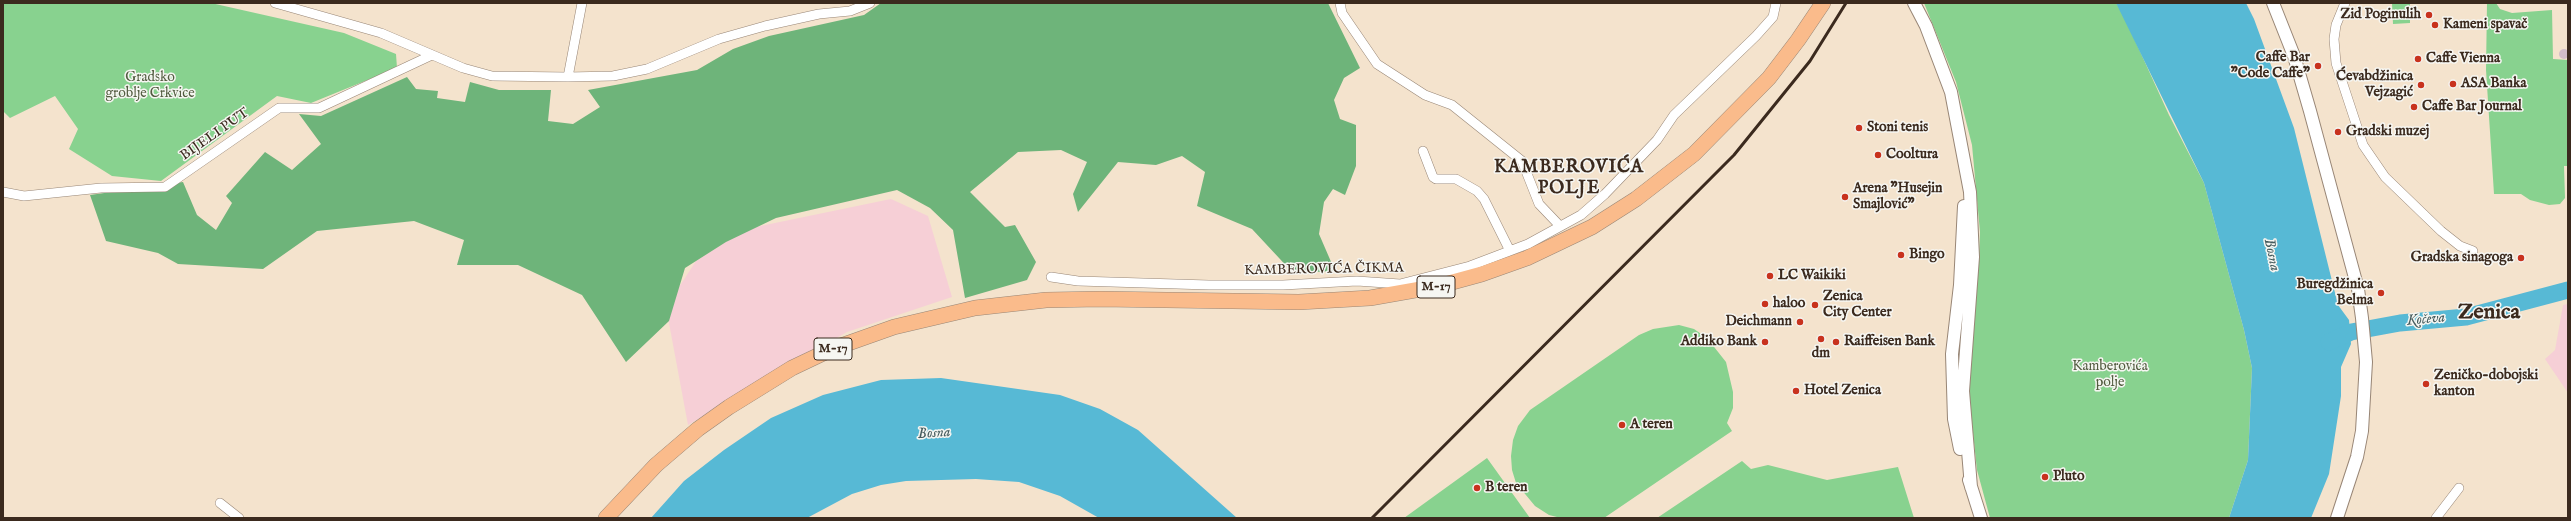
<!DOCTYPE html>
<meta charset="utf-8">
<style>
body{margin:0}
#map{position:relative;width:2571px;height:521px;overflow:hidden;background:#f4e3cd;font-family:"IM FELL English",serif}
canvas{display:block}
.frame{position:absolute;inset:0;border:4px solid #3b2a1e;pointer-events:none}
</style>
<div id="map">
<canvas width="2571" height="521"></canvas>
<div class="frame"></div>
</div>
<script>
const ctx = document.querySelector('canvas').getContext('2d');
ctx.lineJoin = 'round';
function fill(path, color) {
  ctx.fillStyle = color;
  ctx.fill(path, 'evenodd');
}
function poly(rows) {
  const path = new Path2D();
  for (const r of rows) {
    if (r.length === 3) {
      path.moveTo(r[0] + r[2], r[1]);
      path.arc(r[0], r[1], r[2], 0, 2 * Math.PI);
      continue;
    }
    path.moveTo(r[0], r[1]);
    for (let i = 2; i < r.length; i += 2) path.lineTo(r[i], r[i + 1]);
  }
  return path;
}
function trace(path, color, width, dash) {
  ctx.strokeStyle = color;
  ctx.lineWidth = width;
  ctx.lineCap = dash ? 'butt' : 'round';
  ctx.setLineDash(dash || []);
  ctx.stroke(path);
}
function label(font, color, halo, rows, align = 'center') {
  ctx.font = font + ' "IM FELL English",serif';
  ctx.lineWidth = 3;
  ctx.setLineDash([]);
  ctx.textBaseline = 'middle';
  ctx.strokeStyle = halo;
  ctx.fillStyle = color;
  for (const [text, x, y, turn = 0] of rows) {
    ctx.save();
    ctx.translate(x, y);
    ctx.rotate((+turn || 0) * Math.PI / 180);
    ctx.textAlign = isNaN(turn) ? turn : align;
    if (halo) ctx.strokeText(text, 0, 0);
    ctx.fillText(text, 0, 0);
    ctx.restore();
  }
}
const built = poly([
 [891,199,928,216,952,297,847,332,688,425,666,307,696,261,746,229],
 [2568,304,2568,393,2545,359,2555,350,2563,305]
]);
const industrial = poly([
 [2564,54,5]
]);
const green = poly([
 [3,3,211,3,344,33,396,54,397,68,311,103,277,96,161,181,112,176,69,149,78,129,55,96,10,118,3,111],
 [1924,3,2116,3,2122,12,2169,115,2204,183,2244,330,2252,368,2248,460,2229,518,1990,518,1977,470,1970,405,1969,371,1979,262,1980,232,1972,145,1956,82],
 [2392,3,2410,3,2410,23,2393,24],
 [2487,3,2496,3,2500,9,2512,13,2552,10,2553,59,2568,60,2568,166,2564,166,2565,198,2560,204,2549,205,2530,200,2521,194,2494,194,2486,70],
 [1679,325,1694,329,1707,338,1726,362,1733,392,1733,408,1727,423,1732,431,1604,518,1561,518,1549,515,1535,506,1516,483,1512,470,1511,456,1513,440,1518,426,1530,410,1639,335,1653,329],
 [1487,458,1530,518,1404,518],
 [1742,461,1751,469,1768,465,1827,480,1898,467,1914,518,1657,518]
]);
const forest = poly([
 [881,3,1328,3,1360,68,1344,78,1334,100,1340,119,1356,125,1356,166,1345,195,1333,189,1324,202,1319,234,1335,271,1293,273,1252,229,1197,206,1205,172,1182,156,1156,165,1118,162,1078,212,1073,194,1087,162,1061,150,1018,152,970,192,1005,227,1015,225,1036,262,1027,280,965,298,953,230,930,208,897,190,776,218,726,242,685,268,669,321,626,362,582,295,518,265,457,265,464,240,414,221,317,231,263,269,178,264,158,253,106,241,90,195,183,182,197,215,216,230,232,203,226,196,265,152,292,170,321,144,299,114,321,116,407,77,416,89,438,91,437,98,465,102,470,82,499,90,551,90,548,121,573,124,600,107,588,90,697,70,733,49,769,36,864,15]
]);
const water = poly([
 [2116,3,2246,3,2254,19,2294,128,2338,305,2349,320,2351,344,2341,367,2341,396,2329,474,2311,518,2229,518,2248,460,2252,368,2244,330,2204,183],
 [941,378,1060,395,1100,409,1138,430,1237,518,1099,518,1060,496,1019,482,976,479,906,481,881,485,852,494,807,518,651,518,684,481,724,450,771,418,823,395,881,380]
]);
const river = poly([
 [2329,342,2351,332,2400,323,2466,317,2568,290]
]);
const minor = poly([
 [275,3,381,33,463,68,492,76,568,77,613,76,647,69,719,39,765,26,819,14,850,11,870,3],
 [1340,3,1342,13,1377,64,1425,95,1452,105,1522,161,1539,204,1560,226],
 [2345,3,2336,25,2334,39,2336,63,2363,145,2385,177,2441,231,2460,246,2473,251],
 [568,77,582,3],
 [1423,151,1433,177,1436,179,1456,179,1477,191,1484,199,1510,251],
 [3,192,24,196,101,188,165,187,279,108,319,108,432,55],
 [1051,277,1078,281,1209,285,1283,285,1357,281,1400,284,1470,266,1528,244,1581,215,1605,194,1657,140,1674,115,1756,36,1773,17,1776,3],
 [220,503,239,518],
 [2436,518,2459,488]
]);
const tertiary = poly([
 [1914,3,1926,26,1951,92,1970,192,1973,257,1963,391,1971,487],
 [2273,3,2294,56,2310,111,2358,289,2362,318,2366,362,2362,431,2357,457,2337,518],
 [1960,449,1954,419,1952,354,1960,285,1964,206],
 [1969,480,1981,518]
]);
const trunk = poly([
 [606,518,656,465,698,429,729,407,792,368,832,349,894,327,975,308,1046,300,1100,299,1299,302,1370,298,1438,286,1482,274,1527,258,1592,227,1636,199,1694,154,1769,78,1798,40,1823,3]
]);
const rail = poly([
 [1372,518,1734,155,1810,61,1846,3]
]);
const markers = [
 [2429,15,4,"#c8321e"],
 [2435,25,4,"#c8321e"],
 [2418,59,4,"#c8321e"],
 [2318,66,4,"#c8321e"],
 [2453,84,4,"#c8321e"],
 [2421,85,4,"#c8321e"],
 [2414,107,4,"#c8321e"],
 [1859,128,4,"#c8321e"],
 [2338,132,4,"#c8321e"],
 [1878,155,4,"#c8321e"],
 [1845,197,4,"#c8321e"],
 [1901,255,4,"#c8321e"],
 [2521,258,4,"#c8321e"],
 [1770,276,4,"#c8321e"],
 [2381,293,4,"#c8321e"],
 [1765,304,4,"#c8321e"],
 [1815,305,4,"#c8321e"],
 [1800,322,4,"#c8321e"],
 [1821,339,4,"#c8321e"],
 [1765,342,4,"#c8321e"],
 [1836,342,4,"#c8321e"],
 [2426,384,4,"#c8321e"],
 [1796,391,4,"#c8321e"],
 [1622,425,4,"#c8321e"],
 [2045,477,4,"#c8321e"],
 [1477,488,4,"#c8321e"]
];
const shields = [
 [1436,287,38],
 [833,349,38]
];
const shieldNames = [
 ["M-17",1436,287],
 ["M-17",833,349]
];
const poiNames = [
 ["Zid Poginulih",2421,15,"right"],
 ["Kameni spavač",2443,25],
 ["Caffe Bar",2310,58,"right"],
 ["\"Code Caffe\"",2310,74,"right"],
 ["Caffe Vienna",2426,59],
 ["Ćevabdžinica",2413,77,"right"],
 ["Vejzagić",2413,93,"right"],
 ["ASA Banka",2461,84],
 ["Caffe Bar Journal",2422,107],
 ["Stoni tenis",1867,128],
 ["Gradski muzej",2346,132],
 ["Cooltura",1886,155],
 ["Arena \"Husejin",1853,189],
 ["Smajlović\"",1853,205],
 ["Bingo",1909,255],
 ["Gradska sinagoga",2513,258,"right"],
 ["LC Waikiki",1778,276],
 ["Buregdžinica",2373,285,"right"],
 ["Belma",2373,301,"right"],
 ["Zenica",1823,297],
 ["City Center",1823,313],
 ["haloo",1773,304],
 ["Deichmann",1792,322,"right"],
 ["Addiko Bank",1757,342,"right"],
 ["Raiffeisen Bank",1844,342],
 ["dm",1821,354,"center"],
 ["Zeničko-dobojski",2434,376],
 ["kanton",2434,392],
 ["Hotel Zenica",1804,391],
 ["A teren",1630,425],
 ["Pluto",2053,477],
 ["B teren",1485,488]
];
const parkNames = [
 ["Gradsko",150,78],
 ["groblje Crkvice",150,94],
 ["Kamberovića",2110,367],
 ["polje",2110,383]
];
const streetNames = [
 ["BIJELI PUT",215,135,-35],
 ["KAMBEROVIĆA ČIKMA",1324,270,-1]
];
const waterNames = [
 ["Bosna",2271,255,78],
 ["Kočeva",2426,320,-5],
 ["Bosna",934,434,-4]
];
const districtNames = [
 ["KAMBEROVIĆA",1569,168],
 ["POLJE",1569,189]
];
const townNames = [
 ["Zenica",2489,313]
];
fill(built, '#f6cfd6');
fill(industrial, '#d1bdc9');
fill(green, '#88d28f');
fill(forest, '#6eb47a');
fill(water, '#57b9d5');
trace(river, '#57b9d5', 17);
trace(minor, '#988676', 10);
trace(tertiary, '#988676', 14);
trace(trunk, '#988676', 16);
trace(minor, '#fff', 9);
trace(tertiary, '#fff', 12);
trace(trunk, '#fabb8b', 15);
trace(rail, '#3b2a1e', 3);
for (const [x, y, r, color] of markers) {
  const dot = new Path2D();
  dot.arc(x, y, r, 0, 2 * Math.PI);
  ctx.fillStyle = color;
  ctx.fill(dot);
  trace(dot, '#f6f6f2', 1.5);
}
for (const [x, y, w] of shields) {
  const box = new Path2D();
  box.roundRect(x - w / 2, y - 11, w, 22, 3);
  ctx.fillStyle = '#f6f6f2';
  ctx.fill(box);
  trace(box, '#3b2a1e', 1);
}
label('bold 13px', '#3b2a1e', null, shieldNames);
label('bold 14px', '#3b2a1e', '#f6f6f2', poiNames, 'left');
label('14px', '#525c40', '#f6f6f2', parkNames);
label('14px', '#3b2a1e', '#f6f6f2', streetNames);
label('italic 15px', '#455c5e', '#f6f6f2', waterNames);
ctx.letterSpacing = '1px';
label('bold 18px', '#3b2a1e', '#f6f6f2', districtNames);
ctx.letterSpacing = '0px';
label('bold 22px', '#3b2a1e', '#f6f6f2', townNames);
</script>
